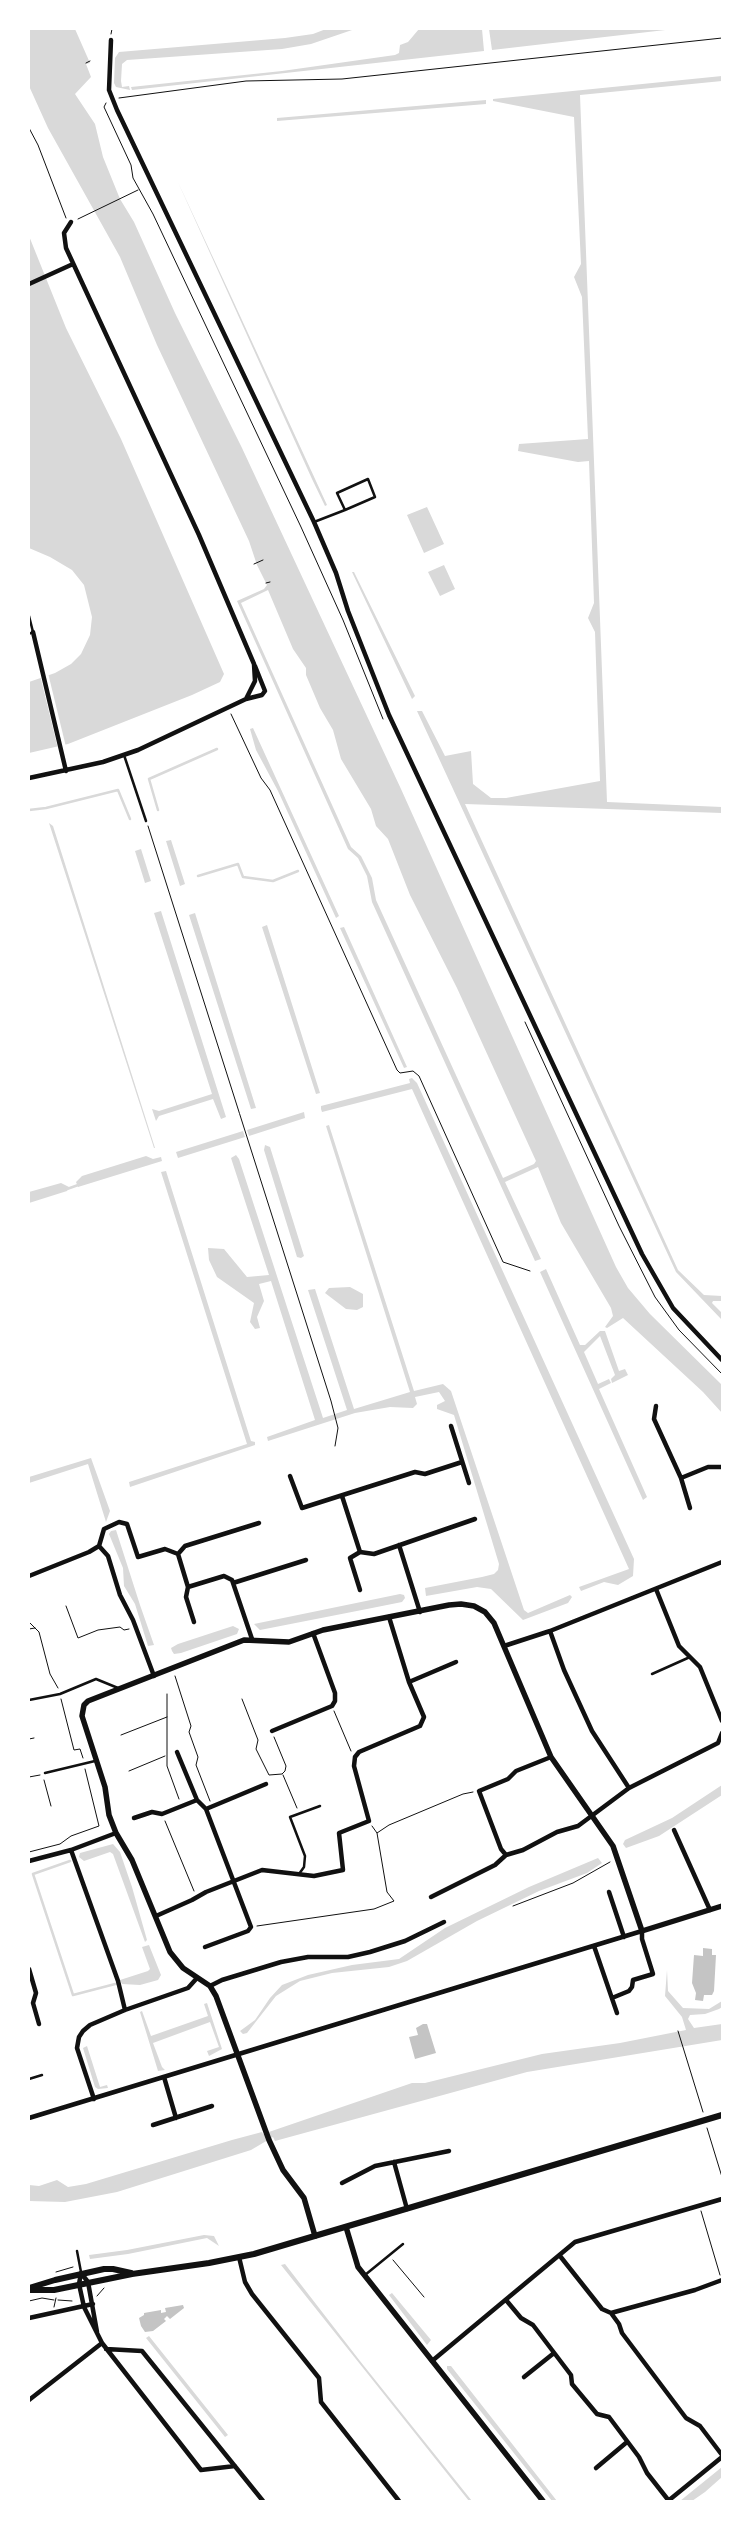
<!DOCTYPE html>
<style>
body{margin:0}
#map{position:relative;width:751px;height:2530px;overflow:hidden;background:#fff;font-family:"Archivo Narrow",sans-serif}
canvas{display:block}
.frame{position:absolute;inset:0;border:30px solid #fff;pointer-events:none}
</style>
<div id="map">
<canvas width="751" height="2530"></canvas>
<div class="frame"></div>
</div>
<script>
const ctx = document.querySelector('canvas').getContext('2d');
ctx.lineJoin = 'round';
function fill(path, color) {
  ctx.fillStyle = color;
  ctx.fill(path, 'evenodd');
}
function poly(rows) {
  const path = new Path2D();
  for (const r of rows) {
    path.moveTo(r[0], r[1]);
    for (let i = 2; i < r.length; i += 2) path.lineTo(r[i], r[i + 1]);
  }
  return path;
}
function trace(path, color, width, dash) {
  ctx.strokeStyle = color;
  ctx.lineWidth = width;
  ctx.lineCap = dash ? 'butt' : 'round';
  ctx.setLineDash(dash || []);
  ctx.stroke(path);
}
const water = poly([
 [29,29,75,29,90,63,86,64,91,77,75,94,95,124,103,157,120,199,134,222,175,313,242,448,401,789,616,1267,628,1288,650,1314,722,1385,722,1413,703,1392,623,1318,607,1328,605,1327,613,1316,611,1308,561,1223,538,1167,505,1182,541,1259,535,1261,372,902,367,876,358,858,348,849,237,601,264,589,267,585,257,565,249,541,157,345,120,257,48,128,29,86],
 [268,590,293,649,306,668,306,675,320,708,333,730,341,759,371,809,376,826,388,839,410,895,457,988,536,1161,534,1164,503,1178,376,900,372,878,361,856,351,847,241,603],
 [326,29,355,29,311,44,282,49,127,60,122,64,121,81,122,87,129,86,130,90,116,87,114,83,115,58,119,52,285,38,313,34],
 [419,29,482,29,484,51,132,90,131,87,282,71,395,55,399,53,400,45,408,42],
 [489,29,674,29,492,50],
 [722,76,722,81,580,95,607,802,722,807,722,813,465,804,678,1270,704,1295,722,1296,722,1301,713,1301,712,1303,722,1313,722,1320,676,1272,417,711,422,711,445,756,471,751,473,784,491,798,506,798,600,781,595,632,588,618,594,603,589,461,578,462,518,451,519,444,588,439,582,297,574,277,581,264,574,117,493,101,493,99],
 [486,100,486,104,277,121,277,118],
 [177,180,230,294,327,505,325,506,312,479],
 [29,236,66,328,121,439,224,674,220,682,192,695,68,744,29,753,29,682,55,673,71,664,81,654,90,635,92,617,84,585,72,570,50,557,29,548],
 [427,507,444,544,424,553,407,515],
 [444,565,455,589,440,596,428,572],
 [352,572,354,572,415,696,412,699],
 [253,728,339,916,336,918,278,791,256,750,250,729],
 [49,823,53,826,155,1148,154,1148],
 [171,840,185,884,180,886,166,841],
 [141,849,151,881,145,883,135,851],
 [161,911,226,1117,221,1119,213,1099,159,1116,156,1121,152,1109,159,1111,212,1094,154,913],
 [195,913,256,1108,251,1109,189,915],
 [267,925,320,1093,316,1094,262,927],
 [344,927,407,1067,404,1068,340,928],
 [412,1078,417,1083,634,1559,633,1576,618,1585,604,1582,581,1591,579,1587,629,1569,412,1089,322,1112,321,1109,321,1106,410,1083,409,1079],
 [304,1112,305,1118,249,1136,247,1130],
 [329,1125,414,1391,443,1384,451,1391,524,1610,528,1613,570,1595,572,1597,568,1603,523,1620,491,1589,477,1587,426,1596,425,1588,482,1577,494,1574,498,1570,499,1564,454,1415,437,1409,437,1405,445,1401,439,1392,415,1397,417,1404,413,1408,390,1407,355,1413,268,1441,267,1437,315,1420,271,1281,259,1284,264,1301,257,1317,260,1328,255,1329,250,1322,254,1303,217,1277,209,1260,208,1248,224,1249,247,1277,269,1275,231,1158,236,1155,239,1159,323,1418,347,1410,308,1290,315,1289,354,1409,410,1392,326,1126],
 [243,1131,245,1137,178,1158,176,1152],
 [265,1145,270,1147,304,1256,301,1258,297,1257,264,1150],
 [146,1156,153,1159,161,1157,162,1161,78,1187,76,1182,82,1176],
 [166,1171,251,1441,255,1442,255,1445,130,1487,129,1482,247,1444,161,1172],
 [61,1183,69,1187,67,1191,29,1203,29,1192],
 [546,1269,580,1345,585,1345,600,1331,605,1331,619,1371,625,1369,628,1375,612,1383,611,1379,615,1375,600,1336,584,1352,598,1384,609,1379,611,1383,599,1389,647,1497,643,1500,540,1272],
 [350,1287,363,1294,363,1307,357,1310,346,1309,325,1293,329,1288],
 [91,1458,110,1511,106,1522,88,1464,29,1483,29,1477],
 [116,1530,140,1605,154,1645,148,1646,135,1604,124,1586,123,1568,109,1534,111,1531],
 [400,1594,404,1595,405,1598,402,1602,367,1609,260,1630,254,1624],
 [233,1626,239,1629,237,1634,181,1653,174,1654,172,1651,171,1648,178,1644],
 [722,1785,722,1795,659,1836,626,1848,623,1844,625,1840,672,1818],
 [113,1844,120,1852,132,1887,147,1940,145,1942,113,1854,110,1852,84,1861,79,1857,80,1853],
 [598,1858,602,1863,587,1873,539,1891,477,1921,407,1961,389,1967,332,1973,300,1981,276,1996,247,2033,243,2034,240,2031,255,2020,270,1998,282,1985,308,1975,352,1965,399,1959,445,1928,529,1887],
 [149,1945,161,1975,158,1980,140,1985,122,1984,120,1980,148,1971,150,1969,142,1947],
 [667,1970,668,1991,683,2008,709,2009,722,2001,722,2007,719,2009,705,2014,690,2015,688,2019,694,2028,722,2024,722,2040,527,2072,275,2141,273,2137,251,2150,117,2192,65,2202,29,2201,29,2185,39,2186,57,2180,68,2187,86,2184,232,2140,262,2132,263,2134,412,2083,425,2083,542,2054,620,2043,686,2030,682,2017,665,1996],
 [207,2003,222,2049,209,2056,207,2051,219,2047,210,2022,153,2043,162,2067,165,2070,158,2071,140,2012,142,2011,151,2036,208,2016,204,2004],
 [87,2046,100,2087,107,2085,108,2088,98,2089,95,2087,83,2048],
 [204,2235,214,2236,219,2246,207,2238,128,2254,90,2259,89,2255,127,2250],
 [285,2264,360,2361,472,2501,469,2501,281,2265],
 [392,2293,431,2340,427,2345,389,2295],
 [149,2336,228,2435,225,2437,146,2338],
 [447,2366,451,2366,557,2501,552,2501,447,2369],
 [722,2467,722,2477,705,2492,692,2501,680,2501]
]);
const pier = poly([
 [48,673,66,747,58,749,40,675]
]);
const stream = poly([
 [29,810,46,808,118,790,130,819],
 [158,810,149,779,217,749],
 [198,876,238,864,243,877,273,881,298,871],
 [67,1189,81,1184],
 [70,1861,33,1874,73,1995,119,1983]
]);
const building = poly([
 [703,1948,712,1949,712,1955,716,1955,714,1991,712,1995,704,1995,703,2001,695,2000,696,1993,692,1983,694,1955,703,1956],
 [423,2024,427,2024,436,2053,415,2059,409,2037,418,2035,416,2028],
 [183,2305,184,2308,170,2319,167,2316,164,2319,166,2321,153,2331,145,2332,141,2326,139,2318,144,2315,144,2313,161,2310,161,2313,166,2312,165,2308]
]);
const path = poly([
 [111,34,112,29],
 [86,63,90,61],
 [119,98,246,81,342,79,722,38],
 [106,103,104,107,131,165,133,178,153,214,301,527,343,620,383,719],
 [29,128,38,145,66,218],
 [78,219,138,190],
 [254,564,263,560],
 [266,583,270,582],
 [231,714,261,778,270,790,397,1070,400,1073,413,1071,419,1076,503,1262,530,1271],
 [148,826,331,1401,338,1428,335,1446],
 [525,1022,619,1226,655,1297,679,1330,722,1374],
 [66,1606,78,1638,98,1630,120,1627,124,1630,129,1629],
 [29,1622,39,1632,50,1674,58,1688],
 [29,1629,35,1628],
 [175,1676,191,1726,189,1732,198,1757,196,1765,210,1801],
 [167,1694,167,1766,179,1799],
 [61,1699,74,1750,80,1749,83,1758],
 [242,1699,258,1740,256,1749,269,1775,282,1774,285,1771,286,1766,274,1737],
 [334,1711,351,1751],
 [121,1735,167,1717],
 [29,1739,34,1738],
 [129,1771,165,1756],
 [283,1775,297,1808],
 [29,1777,40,1775],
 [44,1780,51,1806],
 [165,1821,194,1891],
 [372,1826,377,1833,389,1825,463,1794,473,1792],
 [29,1852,60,1844,71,1836,99,1826,85,1769],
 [513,1906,573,1883,610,1862],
 [257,1926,374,1909,394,1901,387,1892,377,1833],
 [678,2031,703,2112],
 [707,2128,722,2177],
 [701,2211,720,2275],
 [393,2260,424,2297],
 [56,2272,73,2267],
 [97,2296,104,2288],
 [58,2300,72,2301],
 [29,2301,42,2298,54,2300],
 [54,2307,56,2298]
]);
const service = poly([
 [314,522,345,510,337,493,368,479,375,497,345,510],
 [29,616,33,632,29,634],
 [124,755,146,821],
 [652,1674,690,1657],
 [29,1700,60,1694,96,1679,118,1688],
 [45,1773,95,1761],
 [299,1874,304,1867,305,1856,290,1817,320,1806],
 [29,2079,42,2075],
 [77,2251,81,2272],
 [365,2275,403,2244]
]);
const minor = poly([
 [111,40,109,90,117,110,314,522,336,573,348,611,389,715,642,1254,673,1308,722,1360],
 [29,284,73,264],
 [33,632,66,771],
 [246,699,262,695,265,691,255,666],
 [29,778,103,762,138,750,246,699,255,681,254,664,199,535,66,248,64,233,71,222],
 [656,1406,654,1419,681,1478,690,1508],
 [451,1426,469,1483],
 [290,1476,302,1508,415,1472,425,1474,462,1462],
 [681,1478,708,1467,722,1467],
 [342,1496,360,1552,374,1554,475,1519],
 [399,1545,420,1612],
 [99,1546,108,1556,120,1595,133,1620,154,1676],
 [178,1554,188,1587,186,1597,194,1622],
 [29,1576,89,1552,99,1546,104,1529,119,1522,127,1524,138,1557,165,1549,178,1554,185,1546,259,1523],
 [233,1583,306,1560],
 [188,1587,224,1576,232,1580,252,1639],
 [656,1589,679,1646,700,1667,722,1721],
 [360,1590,350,1558,360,1552],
 [550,1631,564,1670,592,1731,629,1788],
 [504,1646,550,1631,722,1562],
 [409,1682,456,1662],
 [272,1731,332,1706,335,1701,335,1693,313,1633],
 [177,1752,197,1800,206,1809,251,1927,248,1931,205,1947],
 [206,1809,266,1784],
 [134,1818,152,1812,162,1814,197,1800],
 [674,1830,710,1910],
 [71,1850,118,1981,125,2010],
 [506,1855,523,1850,557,1832,578,1826,629,1788,718,1743,722,1733],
 [506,1855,501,1849,479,1791,508,1779,516,1771,551,1757],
 [29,1861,71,1850,116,1833],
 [609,1892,624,1937],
 [431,1897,495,1865,506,1855],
 [156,1916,192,1900,206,1892,262,1870,314,1876,343,1870,339,1833,369,1821,354,1766,355,1757,359,1752,420,1726,424,1717,409,1682,389,1617],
 [594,1946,617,2013],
 [29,1969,36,1993,33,2003,39,2024],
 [210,1986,222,1980,281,1962,308,1957,348,1957,370,1952,405,1941,444,1922],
 [164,2077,176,2118],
 [94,2099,77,2048,79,2037,83,2031,90,2025,125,2010,188,1988,197,1978],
 [29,2118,642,1931,642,1939,653,1974,633,1980,632,1987,629,1991,612,1998],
 [153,2125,212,2106],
 [394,2162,407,2209],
 [342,2183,375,2166,449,2151],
 [560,2256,602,2309,611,2313,619,2324,622,2333,686,2418,700,2426,722,2455],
 [239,2257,245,2282,252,2294,319,2378,321,2402,399,2501],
 [81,2273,79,2284,84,2307,102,2343,201,2470,235,2466],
 [81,2273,88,2282,97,2332],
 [506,2300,521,2318,533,2325,571,2375,572,2384,597,2414,609,2417,639,2457,647,2473,669,2501],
 [611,2313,695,2290,722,2280],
 [29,2318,93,2304],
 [106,2349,142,2351,263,2501],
 [432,2361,575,2242,722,2199],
 [524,2377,554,2353],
 [29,2400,102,2343],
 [596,2468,627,2442],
 [668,2501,722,2457]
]);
const tertiary = poly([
 [346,2227,358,2267,543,2501],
 [315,2236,304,2198,283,2170,269,2140,216,1996,210,1986,183,1968,170,1952,132,1860,116,1833,109,1815,105,1787,82,1716,84,1705,88,1701,244,1640,289,1642,323,1630,449,1605,461,1604,474,1606,485,1612,494,1623,551,1757,613,1846,642,1931,722,1906]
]);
const secondary = poly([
 [29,2288,55,2280,104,2269,113,2269,131,2273],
 [29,2290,54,2290,132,2274,209,2263,254,2254,722,2115]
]);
fill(water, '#d9d9d9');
fill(pier, '#fff');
trace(stream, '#d9d9d9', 2.5);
fill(building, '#c4c4c4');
trace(path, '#111', 1);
trace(service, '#111', 2.5);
trace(minor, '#111', 4.5);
trace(tertiary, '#111', 5.5);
trace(secondary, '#111', 6);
</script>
